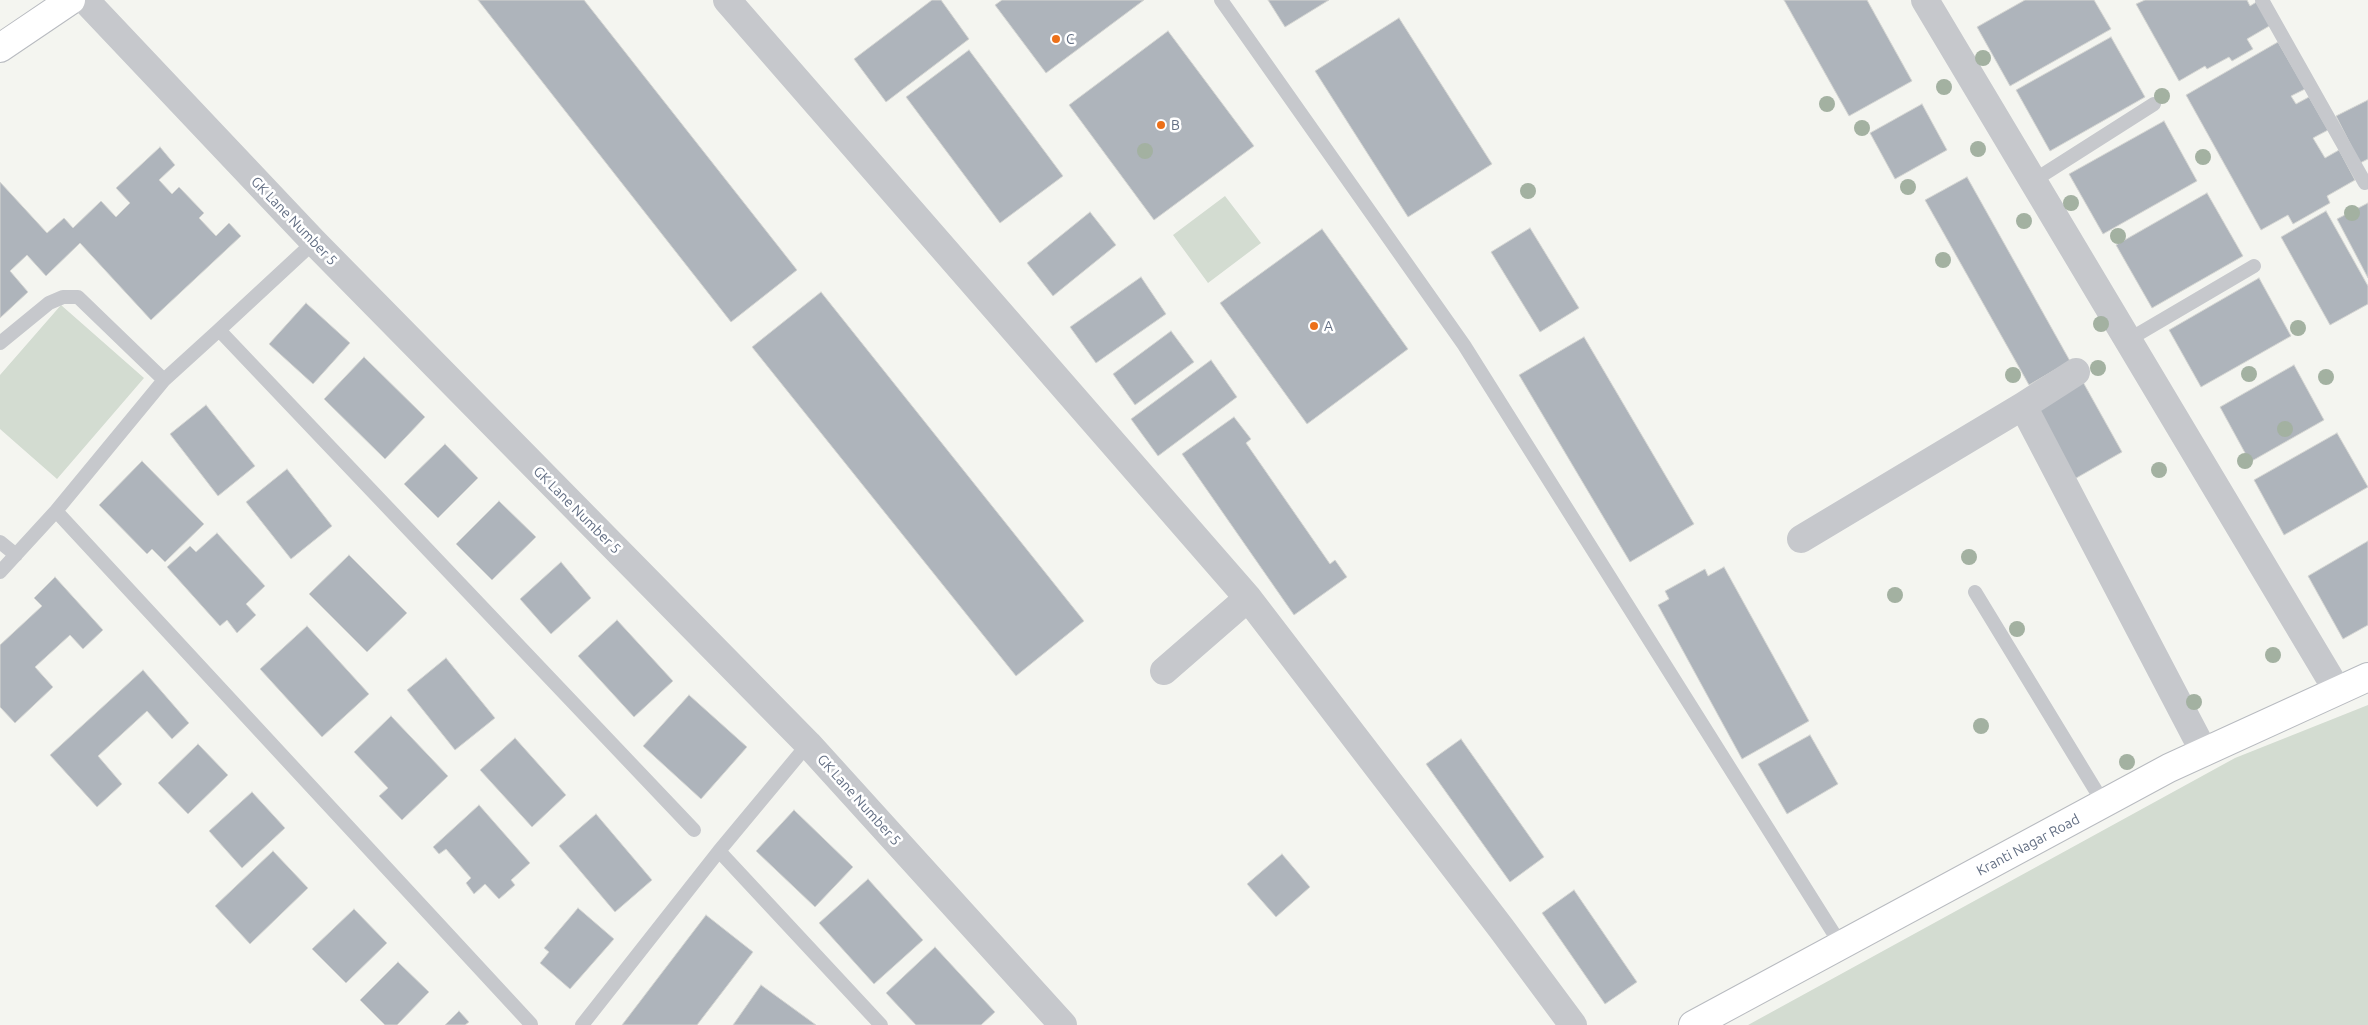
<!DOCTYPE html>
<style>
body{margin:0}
canvas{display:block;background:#f4f5f0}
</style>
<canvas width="2368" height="1025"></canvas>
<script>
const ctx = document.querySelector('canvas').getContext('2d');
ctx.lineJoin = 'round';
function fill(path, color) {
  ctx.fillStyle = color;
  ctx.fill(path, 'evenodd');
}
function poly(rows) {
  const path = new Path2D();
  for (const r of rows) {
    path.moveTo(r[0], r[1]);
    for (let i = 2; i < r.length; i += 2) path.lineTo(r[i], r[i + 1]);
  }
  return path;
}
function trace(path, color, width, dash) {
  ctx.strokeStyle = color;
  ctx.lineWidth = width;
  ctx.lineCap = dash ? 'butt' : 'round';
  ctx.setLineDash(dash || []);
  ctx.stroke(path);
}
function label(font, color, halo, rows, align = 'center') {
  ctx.font = font + ' Ubuntu,sans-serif';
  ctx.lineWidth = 5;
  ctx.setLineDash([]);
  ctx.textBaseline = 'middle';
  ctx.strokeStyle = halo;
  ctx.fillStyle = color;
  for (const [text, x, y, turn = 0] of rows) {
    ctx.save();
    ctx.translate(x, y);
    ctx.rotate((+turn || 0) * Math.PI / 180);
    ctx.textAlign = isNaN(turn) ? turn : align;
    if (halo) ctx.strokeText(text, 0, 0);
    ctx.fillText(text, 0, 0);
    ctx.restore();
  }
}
const green = poly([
 [1225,196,1261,243,1208,283,1173,235],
 [61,305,144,378,57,479,0,429,0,375],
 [2368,705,2368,1025,1748,1025,2235,758]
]);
const building = poly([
 [478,0,584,0,797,270,731,322,478,0],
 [932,0,941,0,969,39,886,102,854,59,932,0],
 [1002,0,1144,0,1046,73,995,5,1002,0],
 [1268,0,1329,0,1285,27,1268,0],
 [1784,0,1867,0,1912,81,1849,116,1784,0],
 [2025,0,2094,0,2111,29,2010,86,1977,27,2025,0],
 [2145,0,2247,0,2250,6,2258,1,2271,25,2247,39,2253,49,2232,61,2229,57,2207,69,2205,66,2179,81,2136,4,2145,0],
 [1399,18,1492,164,1408,217,1315,71,1399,18],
 [1168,31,1254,146,1154,220,1069,105,1168,31],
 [2111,37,2145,97,2050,151,2016,90,2111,37],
 [2278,42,2305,89,2291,96,2296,104,2309,97,2328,130,2313,138,2325,158,2339,150,2355,180,2327,196,2330,203,2293,224,2288,215,2261,230,2186,95,2278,42],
 [969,50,1063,176,1000,223,906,97,969,50],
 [2368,100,2368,159,2360,163,2336,116,2368,100],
 [1922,104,1947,150,1895,179,1870,133,1922,104],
 [2164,121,2197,181,2103,234,2069,174,2164,121],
 [160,147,175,165,159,180,172,194,179,187,204,213,199,218,216,236,229,223,241,236,151,320,80,243,46,276,27,255,10,271,28,292,0,318,0,182,47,233,64,218,73,228,101,201,116,217,130,203,116,188,160,147],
 [1967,177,2070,361,2029,385,1925,200,1967,177],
 [2207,193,2243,256,2152,308,2116,245,2207,193],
 [2368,203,2368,278,2337,219,2368,203],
 [2326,211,2368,286,2368,304,2330,325,2281,237,2326,211],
 [1090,212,1116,245,1053,296,1027,263,1090,212],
 [1530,228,1579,308,1540,332,1491,252,1530,228],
 [1322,229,1408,349,1307,424,1220,303,1322,229],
 [1141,277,1166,314,1096,363,1070,327,1141,277],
 [2259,278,2291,336,2201,387,2169,330,2259,278],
 [821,292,1084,621,1016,676,752,347,821,292],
 [306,303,350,343,313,384,269,344,306,303],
 [1171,331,1194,362,1135,405,1113,374,1171,331],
 [1584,337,1694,524,1630,562,1519,375,1584,337],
 [364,357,425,417,385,459,324,399,364,357],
 [1211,360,1237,397,1158,456,1131,419,1211,360],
 [2294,365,2324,420,2250,462,2220,407,2294,365],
 [2083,382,2122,452,2071,481,2032,411,2083,382],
 [206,405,255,466,218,496,170,434,206,405],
 [1234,417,1251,439,1246,443,1330,564,1335,560,1347,577,1294,615,1182,454,1234,417],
 [2337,433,2368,487,2284,535,2254,480,2337,433],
 [445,444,478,478,438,518,404,484,445,444],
 [142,461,204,524,165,562,152,549,147,554,99,505,142,461],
 [287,469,332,526,291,559,246,502,287,469],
 [499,501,536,537,492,580,456,544,499,501],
 [217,533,265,586,246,604,256,615,237,633,227,620,220,626,167,567,190,546,196,552,217,533],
 [2368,541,2368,625,2343,639,2308,576,2368,541],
 [349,555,407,613,367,652,309,594,349,555],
 [561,562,591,598,551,634,520,599,561,562],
 [1724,567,1809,721,1742,759,1658,605,1669,599,1665,591,1705,569,1708,576,1724,567],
 [55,577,103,630,83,649,70,635,35,667,53,687,15,723,0,707,0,645,42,606,34,598,55,577],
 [617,620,673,681,634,717,578,656,617,620],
 [307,626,369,694,322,737,260,669,307,626],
 [446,658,495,718,455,750,407,690,446,658],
 [143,670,189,723,172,739,147,711,98,756,122,784,97,807,50,755,143,670],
 [689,695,747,747,701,799,643,746,689,695],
 [391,716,448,776,402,820,379,796,388,788,354,752,391,716],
 [1810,735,1838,784,1787,814,1758,764,1810,735],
 [515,738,566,795,532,827,480,770,515,738],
 [1461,739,1544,857,1510,882,1426,764,1461,739],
 [198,744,228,775,188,814,158,783,198,744],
 [252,792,285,828,242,868,209,831,252,792],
 [479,805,530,863,511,880,515,885,499,899,485,884,474,894,466,883,471,878,446,849,439,854,433,847,479,805],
 [794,810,853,867,815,907,756,851,794,810],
 [596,814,652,880,615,912,559,846,596,814],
 [273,851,308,888,250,944,215,906,273,851],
 [1282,854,1310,887,1276,917,1247,884,1282,854],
 [868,879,923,940,874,984,819,923,868,879],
 [1574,890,1637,982,1605,1004,1542,913,1574,890],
 [578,908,614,939,570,989,540,963,549,952,544,948,578,908],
 [354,909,387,943,346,983,312,949,354,909],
 [706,915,753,952,697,1025,622,1025,706,915],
 [935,947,995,1012,981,1025,916,1025,886,993,935,947],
 [398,962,429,992,397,1025,385,1025,360,1000,398,962],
 [761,985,816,1025,733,1025,761,985],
 [459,1011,469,1022,465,1025,445,1025,459,1011]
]);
const lane = poly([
 [1221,0,1464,345,1841,945],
 [2262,0,2365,183,2368,181],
 [2033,181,2154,104],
 [219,330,314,242],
 [2128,340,2254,266],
 [0,343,49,303,63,297,78,297,164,380],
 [56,511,531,1024],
 [0,542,16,555],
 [0,572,56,511,164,380,219,330,694,830],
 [1975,592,2104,804],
 [719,851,881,1025],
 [582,1025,719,851,808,744]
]);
const street = poly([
 [85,0,314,242,808,744,1063,1025],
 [727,0,1248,598,1501,928,1573,1025],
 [1925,0,2337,690],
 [2023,406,2076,372],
 [1801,539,2023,406,2204,752],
 [1164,671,1248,598]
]);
const secondary = poly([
 [0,48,71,0],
 [1693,1025,2169,768,2368,677]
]);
const trees = [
 [1983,58],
 [1944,87],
 [2162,96],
 [1827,104],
 [1862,128],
 [1978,149],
 [1145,151],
 [2203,157],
 [1908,187],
 [1528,191],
 [2071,203],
 [2352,213],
 [2024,221],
 [2118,236],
 [1943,260],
 [2101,324],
 [2298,328],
 [2098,368],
 [2249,374],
 [2013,375],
 [2326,377],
 [2285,429],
 [2245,461],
 [2159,470],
 [1969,557],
 [1895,595],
 [2017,629],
 [2273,655],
 [2194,702],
 [1981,726],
 [2127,762]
];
const markers = [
 [1056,39,5,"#ec7019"],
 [1161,125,5,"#ec7019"],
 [1314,326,5,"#ec7019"]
];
const poiNames = [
 ["C",1066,39],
 ["B",1171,125],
 ["A",1324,326]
];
const streetNames = [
 ["GK Lane Number 5",294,221,46],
 ["GK Lane Number 5",577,510,45],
 ["GK Lane Number 5",859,800,48],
 ["Kranti Nagar Road",2028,845,-28]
];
fill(green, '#d3dcd1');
fill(building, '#aeb4bb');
trace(building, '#d5d6d3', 1);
trace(secondary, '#b8bbc0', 30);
trace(lane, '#c6c8cc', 14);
trace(street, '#c6c8cc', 28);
trace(secondary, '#fff', 28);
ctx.fillStyle = '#a3b1a1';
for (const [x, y] of trees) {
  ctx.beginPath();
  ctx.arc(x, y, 8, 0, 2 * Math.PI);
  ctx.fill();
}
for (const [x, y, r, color] of markers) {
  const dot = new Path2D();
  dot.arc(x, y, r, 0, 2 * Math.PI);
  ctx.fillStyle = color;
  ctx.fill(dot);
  trace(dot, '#fff', 2);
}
label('14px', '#626e83', '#fff', poiNames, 'left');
label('14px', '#626e83', '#fff', streetNames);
</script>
